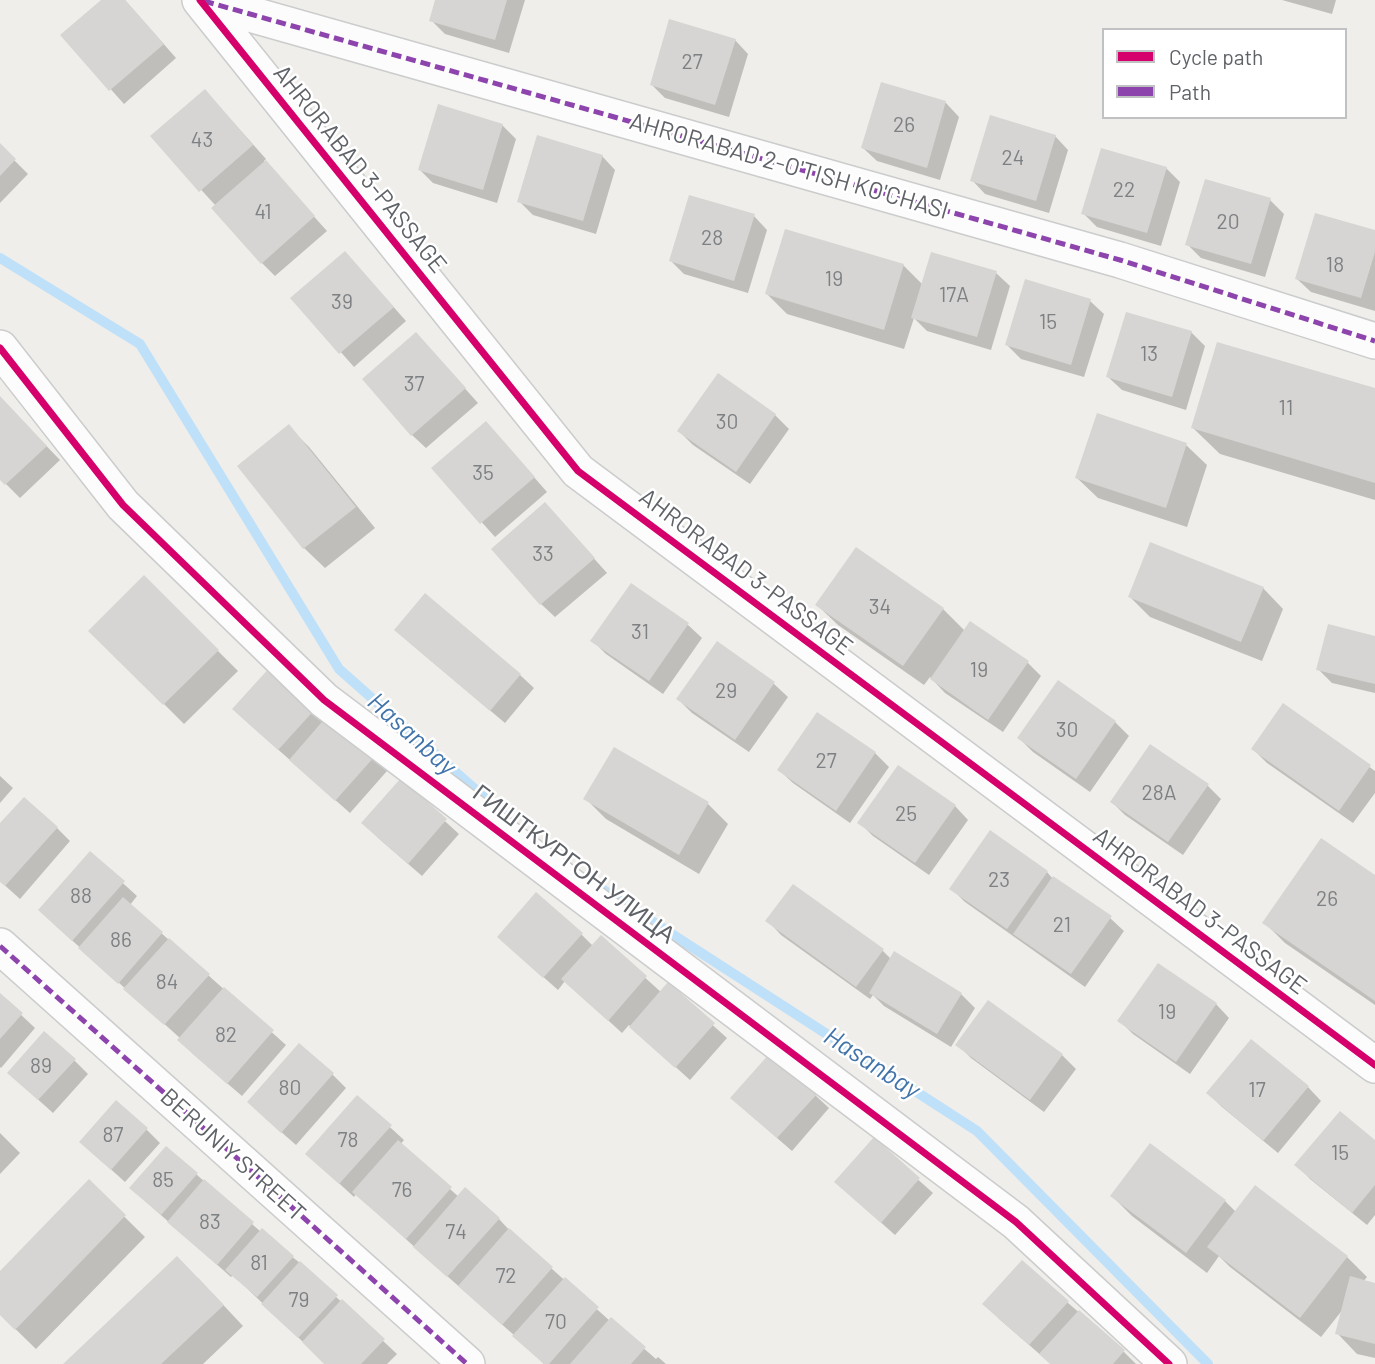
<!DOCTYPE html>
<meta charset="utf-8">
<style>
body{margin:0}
#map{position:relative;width:1375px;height:1364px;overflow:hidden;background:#efeeea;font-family:Barlow,sans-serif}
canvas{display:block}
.legend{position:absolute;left:1102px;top:28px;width:245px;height:91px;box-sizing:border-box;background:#fff;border:2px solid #bfc1c3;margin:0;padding:9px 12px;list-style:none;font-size:21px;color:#5f6368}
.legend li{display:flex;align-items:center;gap:14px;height:35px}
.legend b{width:35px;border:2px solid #bfc1c3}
</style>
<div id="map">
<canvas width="1375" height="1364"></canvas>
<ul class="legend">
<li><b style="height:9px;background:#d6006c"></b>Cycle path</li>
<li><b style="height:9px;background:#8e44ad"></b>Path</li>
</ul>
</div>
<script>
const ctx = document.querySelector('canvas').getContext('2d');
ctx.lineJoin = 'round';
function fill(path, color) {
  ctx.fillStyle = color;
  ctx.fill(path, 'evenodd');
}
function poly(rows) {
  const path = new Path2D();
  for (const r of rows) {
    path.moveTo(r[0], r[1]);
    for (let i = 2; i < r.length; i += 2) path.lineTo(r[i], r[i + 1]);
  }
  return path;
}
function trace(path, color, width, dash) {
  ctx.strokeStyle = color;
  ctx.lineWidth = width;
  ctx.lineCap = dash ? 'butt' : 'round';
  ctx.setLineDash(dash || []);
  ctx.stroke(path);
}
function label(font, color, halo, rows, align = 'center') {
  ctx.font = font + ' Barlow,sans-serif';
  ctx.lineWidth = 5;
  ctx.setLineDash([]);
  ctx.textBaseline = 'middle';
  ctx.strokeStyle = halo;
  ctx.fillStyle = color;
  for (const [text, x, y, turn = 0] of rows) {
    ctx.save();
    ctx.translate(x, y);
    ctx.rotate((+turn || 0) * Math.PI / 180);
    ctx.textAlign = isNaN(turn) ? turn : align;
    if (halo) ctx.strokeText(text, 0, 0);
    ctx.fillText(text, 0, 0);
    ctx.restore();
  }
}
const shadow = poly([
 [104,0,125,0,176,58,124,104,63,36],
 [437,0,525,0,509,53,445,34,431,20],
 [1282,0,1336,0,1332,14],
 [735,40,748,54,729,117,665,98,652,85],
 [882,84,946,103,959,117,940,180,877,161,863,148],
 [218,105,266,159,264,161,327,231,275,276,262,263,216,206,152,136],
 [502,125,516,139,497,203,433,183,420,170],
 [1055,136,1068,150,1049,213,985,194,972,180],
 [0,146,28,174,0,203],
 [602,156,615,170,596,234,533,215,519,201],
 [1166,168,1180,182,1161,246,1097,227,1083,213],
 [1270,200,1284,214,1265,277,1201,258,1187,244],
 [754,216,767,230,748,293,684,274,671,261],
 [1375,232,1375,311,1311,292,1297,279],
 [903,265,923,285,996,273,1010,286,991,350,927,331,914,318,904,349,787,314,767,294],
 [358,267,406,321,354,367,293,298],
 [1090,301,1104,314,1084,377,1021,359,1007,345],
 [1191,332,1205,346,1186,410,1122,390,1108,377],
 [416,334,478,403,426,448,412,435],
 [718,376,775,415,789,429,750,484,693,445,679,431],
 [1375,390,1375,500,1220,454,1193,428],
 [0,398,60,460,20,498,0,478],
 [289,427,309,447,375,528,325,568,304,548,239,467],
 [499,437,547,492,495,537,434,469],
 [1186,445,1207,465,1187,527,1098,498,1077,478],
 [545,504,607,573,555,617,541,604],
 [144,577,238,671,184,724,91,631],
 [631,585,688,625,702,638,663,694,606,654,593,641],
 [1263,588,1283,609,1262,661,1150,617,1130,597],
 [817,605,943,609,965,631,971,623,1028,663,1041,676,1003,732,945,693,930,677,924,685,838,625],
 [396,630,520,675,534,688,505,723,410,643],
 [1375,638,1375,693,1332,683,1318,669],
 [717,644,774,684,788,697,749,752,692,713,678,699],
 [272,668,387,771,350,813,248,723],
 [1058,683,1115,722,1129,736,1090,792,1033,752,1019,738],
 [1284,705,1375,771,1375,793,1353,823,1267,763,1253,749],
 [1151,746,1208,786,1221,799,1183,855,1125,815,1112,802],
 [615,750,708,804,728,824,699,874,606,819,586,799],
 [875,753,889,767,850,823,793,783,779,770],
 [0,776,13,788,0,803],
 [401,781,459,834,422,876,377,837],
 [955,806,968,820,929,875,873,836,859,822],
 [0,826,57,828,70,841,20,899,0,881],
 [91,854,137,896,130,905,286,1045,242,1096,193,1054,181,1039,54,924],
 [1047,872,1053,879,1110,918,1124,931,1085,987,965,902,952,889],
 [1375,877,1375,1005,1285,943,1264,922],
 [768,921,882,950,891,959,894,954,961,994,975,1008,951,1047,884,1006,873,995,870,999,781,935],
 [581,934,593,946,601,938,662,993,668,985,727,1038,690,1080,629,1025,622,1033,565,981,558,990,513,950],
 [0,995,35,1028,1,1068,0,1067],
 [989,1002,1062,1055,1076,1069,1044,1112,971,1058,958,1045],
 [1216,1004,1229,1018,1190,1074,1133,1034,1120,1021],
 [74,1060,88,1074,53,1113,23,1086],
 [332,1074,346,1088,296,1145,263,1116],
 [1308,1087,1321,1101,1278,1153,1222,1107,1208,1093],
 [815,1095,829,1108,792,1151,746,1111],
 [357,1097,404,1140,400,1145,459,1197,499,1219,512,1233,610,1321,611,1320,656,1359,658,1357,666,1364,544,1364,515,1336,429,1260,356,1194,354,1197,307,1154],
 [146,1129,160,1143,125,1182,95,1155],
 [0,1133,20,1153,0,1174],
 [874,1140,933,1193,895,1235,850,1195],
 [1375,1142,1375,1215,1367,1225,1310,1179,1297,1165],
 [196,1174,261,1232,300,1263,397,1354,387,1364,326,1364,233,1275,231,1277,145,1201],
 [89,1182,145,1237,36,1349,0,1314,0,1273],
 [1112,1196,1225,1201,1236,1212,1347,1257,1367,1277,1363,1282,1375,1285,1375,1358,1357,1354,1337,1333,1344,1308,1321,1337,1230,1267,1219,1256,1207,1273,1132,1216],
 [198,1278,243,1326,203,1364,66,1364],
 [1067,1302,1124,1352,1136,1364,1051,1364,998,1318]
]);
const stream = poly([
 [0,258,140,344,339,669,503,814],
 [602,889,977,1131,1208,1364]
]);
const building = poly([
 [101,0,125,0,164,44,109,91,60,35],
 [435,0,507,0,495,40,429,21],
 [669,19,736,39,715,105,650,85],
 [881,82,946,101,927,168,861,148],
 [205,89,253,145,199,192,150,136],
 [438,104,503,124,483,190,418,170],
 [990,115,1056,135,1036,201,970,181],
 [537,135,603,155,583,221,517,202],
 [0,143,16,159,0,176],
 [1101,148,1167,167,1147,233,1081,214],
 [266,160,315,216,261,264,211,208],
 [1205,179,1271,198,1251,264,1185,245],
 [689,195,755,214,734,281,669,261],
 [1315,213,1375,230,1375,252,1361,298,1295,279],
 [785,229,904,264,884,330,765,294],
 [345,251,394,307,339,354,290,298],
 [931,252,997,271,977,337,911,318],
 [1025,279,1091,299,1071,365,1005,345],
 [1126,312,1192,331,1172,397,1106,377],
 [416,332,466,388,411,436,362,379],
 [1217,342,1375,388,1375,483,1191,428],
 [718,373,776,414,736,472,677,431],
 [0,396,47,446,5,485,0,480],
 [1097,413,1187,443,1166,508,1075,478],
 [486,421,535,477,480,524,431,468],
 [289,424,356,507,303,549,237,466],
 [545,502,595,558,540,605,491,549],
 [1150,542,1264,587,1241,642,1128,597],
 [856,547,944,608,903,666,815,605],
 [144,575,219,650,163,705,88,631],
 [631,583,689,623,649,681,590,641],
 [425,593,521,674,490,711,394,630],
 [970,621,1029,661,988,720,930,679],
 [1328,624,1375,636,1375,684,1316,670],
 [717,641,775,682,735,740,676,699],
 [272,665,318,706,278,750,232,709],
 [1058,680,1116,721,1076,779,1017,738],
 [1283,703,1371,765,1339,811,1251,749],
 [817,712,876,752,836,811,777,770],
 [328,715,375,756,335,801,289,760],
 [1150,744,1209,784,1168,842,1110,802],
 [614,747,709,802,679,855,583,799],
 [898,765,956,805,915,863,857,823],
 [401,778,447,819,408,864,361,823],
 [24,797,58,827,5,886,0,882,0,823],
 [990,830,1048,871,1007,929,949,889],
 [1321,838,1375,875,1375,1001,1262,923],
 [90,851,125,881,72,941,38,910],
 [1053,876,1112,916,1071,974,1013,934],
 [793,884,884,949,856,987,765,921],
 [536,892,583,933,543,978,497,937],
 [123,897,163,932,118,984,78,948],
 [601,935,647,976,608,1021,561,979],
 [169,938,210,974,164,1025,123,989],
 [894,951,962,993,937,1034,869,993],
 [1158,963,1217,1003,1176,1062,1117,1021],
 [668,982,715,1023,675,1068,629,1027],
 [224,987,274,1030,227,1084,177,1040],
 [0,993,23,1013,0,1039],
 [988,1000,1063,1054,1030,1100,955,1045],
 [44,1031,76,1059,38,1100,7,1073],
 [1251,1039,1309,1086,1263,1141,1206,1093],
 [299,1043,334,1073,281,1133,247,1102],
 [770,1053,817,1094,777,1138,730,1098],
 [357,1095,392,1125,339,1184,305,1154],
 [116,1100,148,1128,111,1170,79,1142],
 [1340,1111,1375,1140,1375,1185,1352,1213,1294,1165],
 [874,1137,920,1178,881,1223,834,1182],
 [398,1140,452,1187,406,1239,352,1192],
 [1150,1143,1226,1200,1186,1253,1110,1196],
 [166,1146,198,1173,161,1215,129,1188],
 [89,1179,126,1215,15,1330,0,1315,0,1271],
 [204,1179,254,1222,217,1265,167,1222],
 [1255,1185,1348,1256,1300,1318,1207,1247],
 [465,1187,500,1218,447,1277,413,1247],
 [262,1228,294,1256,257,1297,225,1270],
 [509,1228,553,1267,502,1325,458,1286],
 [177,1256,224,1305,161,1364,63,1364],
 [1022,1260,1069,1301,1029,1345,982,1304],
 [300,1261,338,1295,298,1338,261,1304],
 [1350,1276,1375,1283,1375,1344,1335,1334],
 [565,1277,599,1307,549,1364,544,1364,512,1336],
 [342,1299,385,1339,361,1364,324,1364,302,1342],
 [1079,1310,1125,1350,1113,1364,1050,1364,1039,1354],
 [611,1317,646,1347,631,1364,570,1364]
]);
const minor = poly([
 [200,0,578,471,1375,1065],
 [200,0,1120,260,1375,341],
 [0,348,123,505,324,700,1016,1222,1169,1364],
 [0,946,467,1364]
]);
const quiet = poly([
 [204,1,1120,260,1375,341],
 [0,946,467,1364]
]);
const cycleway = poly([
 [200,0,578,471,1375,1065],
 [0,348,123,505,324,700,1016,1222,1169,1364]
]);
const numberNames = [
 ["27",692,62],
 ["26",904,125],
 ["43",202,140],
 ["24",1013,158],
 ["22",1124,190],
 ["41",263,212],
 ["20",1228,222],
 ["28",712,238],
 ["18",1335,265],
 ["19",834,279],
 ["17A",954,295],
 ["39",342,302],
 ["15",1048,322],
 ["13",1149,354],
 ["37",414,384],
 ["11",1286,408],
 ["30",727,422],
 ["35",483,473],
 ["33",543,554],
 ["34",880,607],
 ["31",640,632],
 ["19",979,670],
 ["29",726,691],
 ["30",1067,730],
 ["27",826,761],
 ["28A",1159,793],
 ["25",906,814],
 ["23",999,880],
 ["88",81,896],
 ["26",1327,899],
 ["21",1062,925],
 ["86",121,940],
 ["84",167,982],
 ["19",1167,1012],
 ["82",226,1035],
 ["89",41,1066],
 ["80",290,1088],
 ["17",1257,1090],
 ["87",113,1135],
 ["78",348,1140],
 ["15",1340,1153],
 ["85",163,1180],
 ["76",402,1190],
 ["83",210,1222],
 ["74",456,1232],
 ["81",259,1263],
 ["72",506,1276],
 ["79",299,1300],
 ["70",556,1322]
];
const streetNames = [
 ["AHRORABAD 2-O'TISH KO'CHASI",789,166,16],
 ["AHRORABAD 3-PASSAGE",360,169,51],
 ["AHRORABAD 3-PASSAGE",746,572,37],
 ["ГИШТКУРГОН УЛИЦА",574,864,37],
 ["AHRORABAD 3-PASSAGE",1200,911,37],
 ["BERUNIY STREET",233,1155,42]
];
const waterNames = [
 ["Hasanbay",412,734,42],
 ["Hasanbay",872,1063,33]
];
fill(shadow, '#0003');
trace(stream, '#bfe0f9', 10);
fill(building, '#d6d5d3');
trace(minor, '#cbcccc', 38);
trace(minor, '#fdfcfc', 35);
trace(quiet, '#8e44ad', 5, [10, 5]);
trace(cycleway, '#d6006c', 7);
label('21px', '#7e8184', null, numberNames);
label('24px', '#5f6368', '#fff', streetNames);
label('italic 26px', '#4174aa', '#fff', waterNames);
</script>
